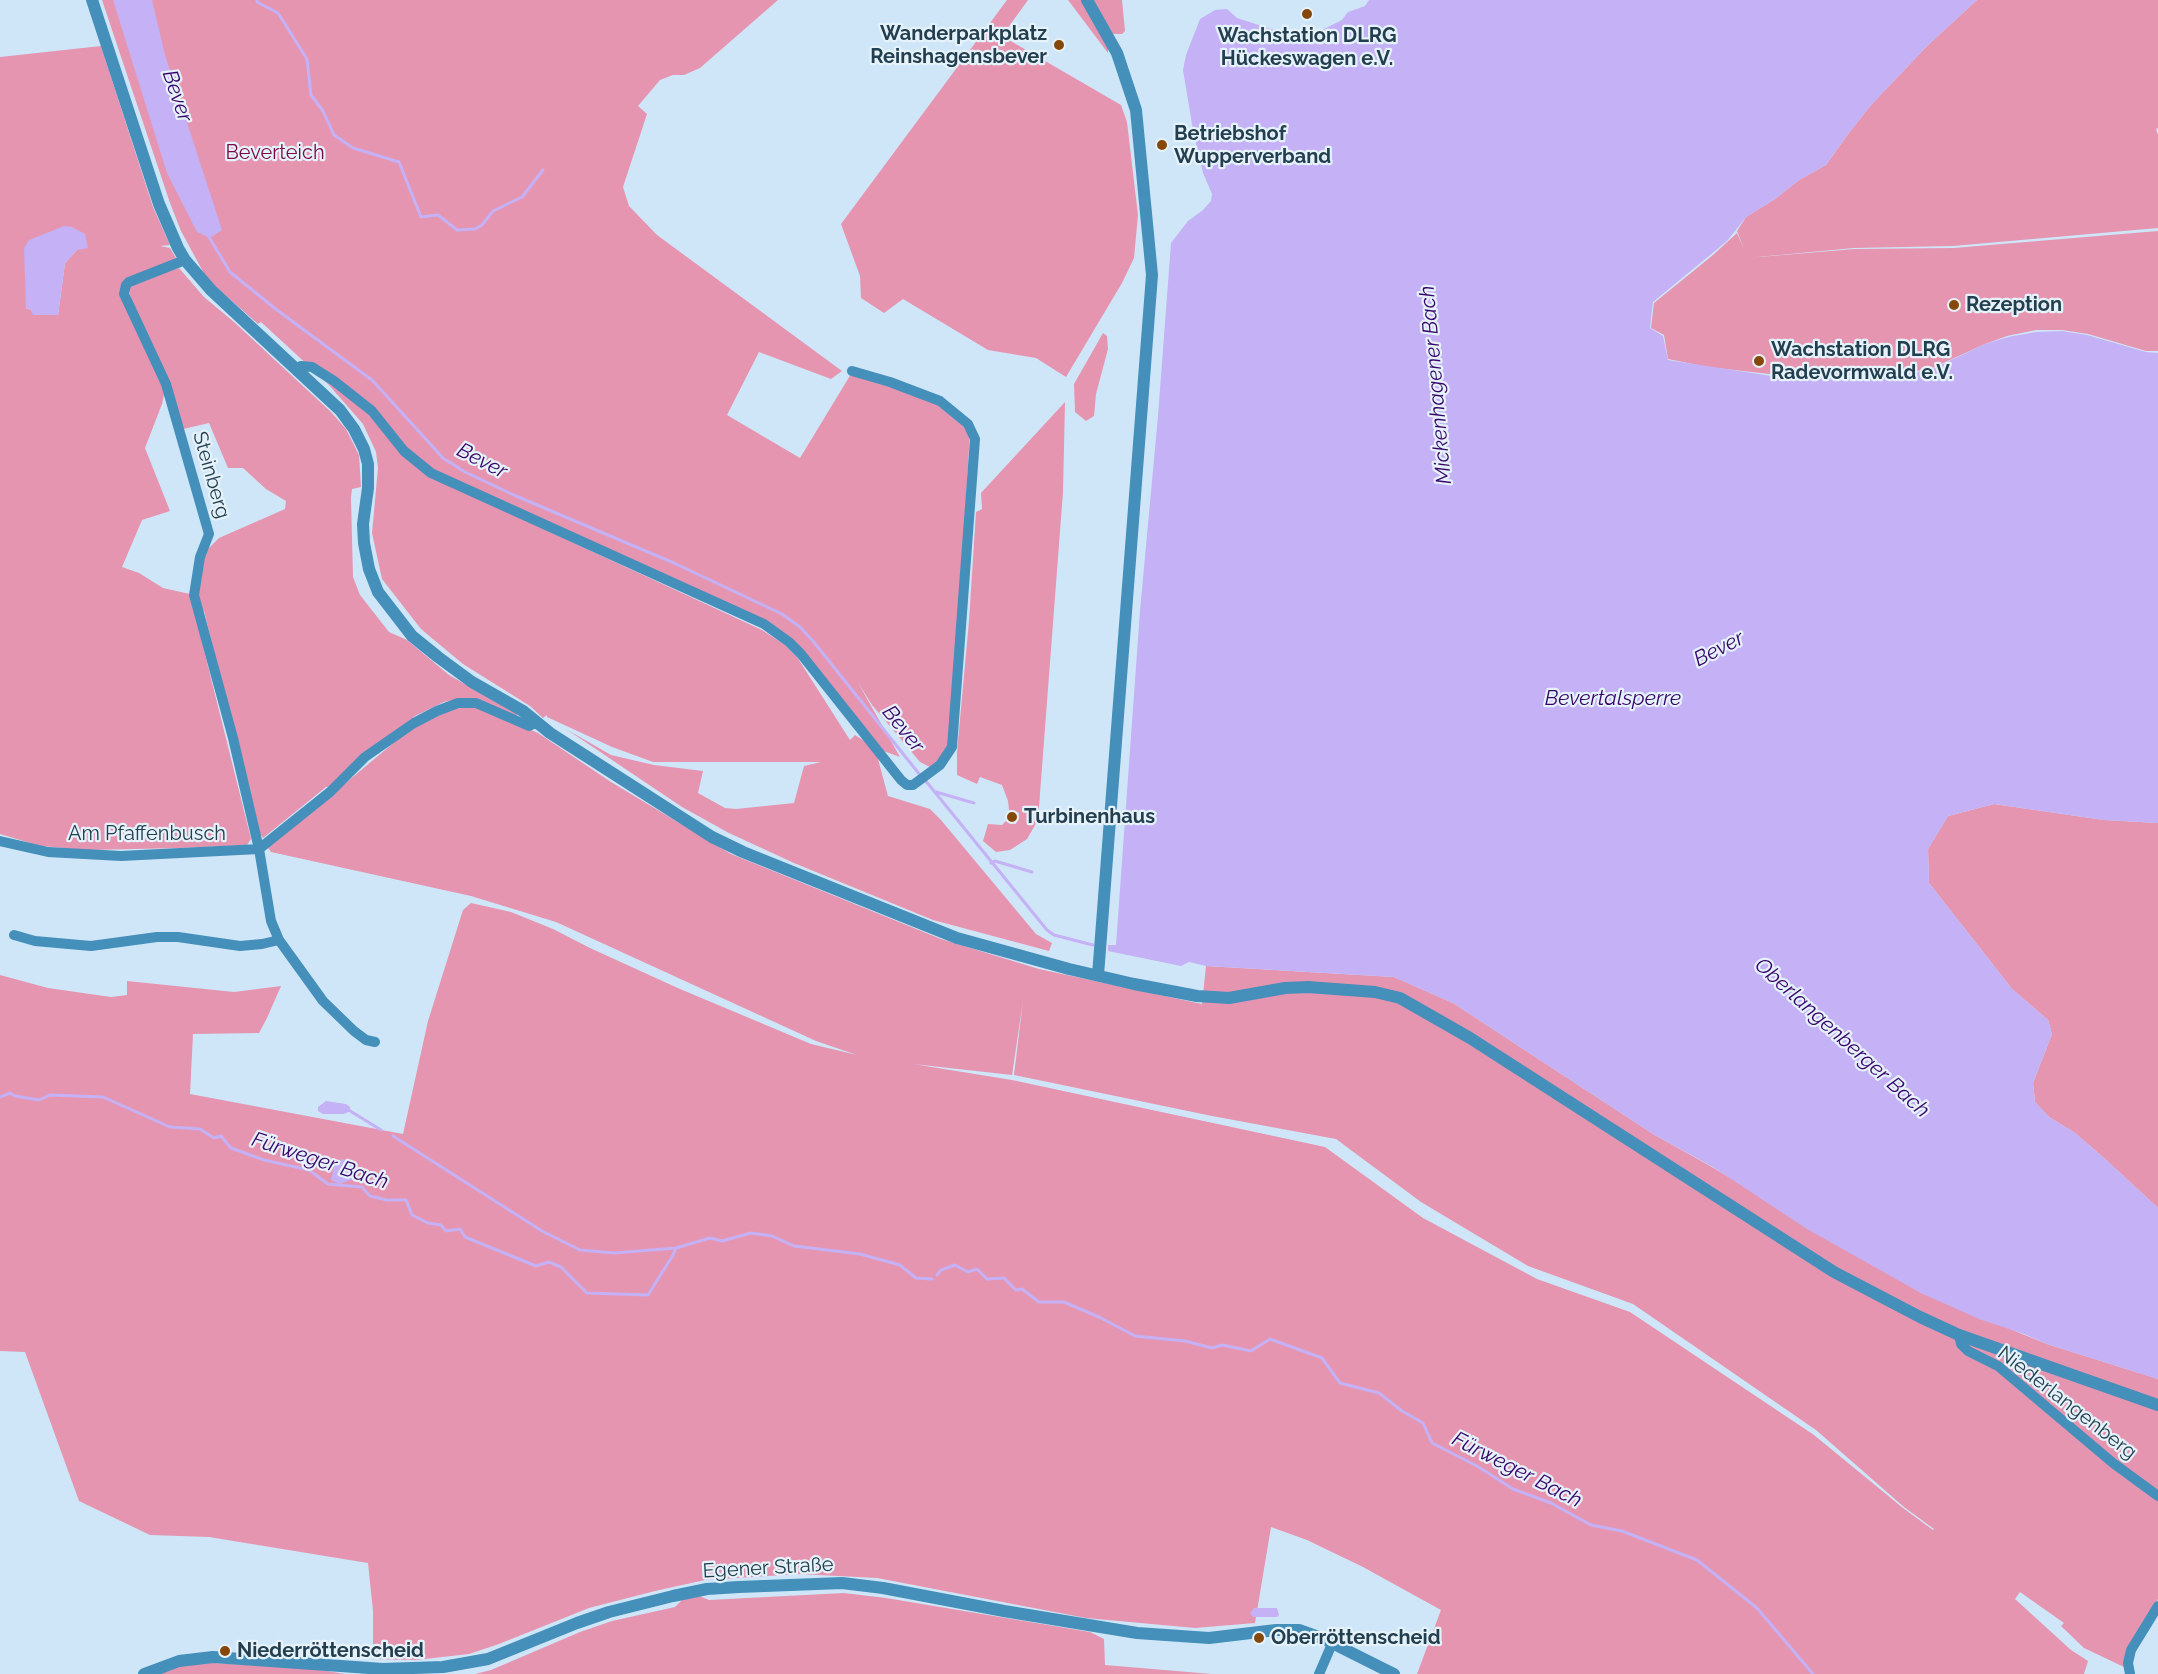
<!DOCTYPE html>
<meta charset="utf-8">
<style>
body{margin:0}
canvas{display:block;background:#cee6f7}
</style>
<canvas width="2158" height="1674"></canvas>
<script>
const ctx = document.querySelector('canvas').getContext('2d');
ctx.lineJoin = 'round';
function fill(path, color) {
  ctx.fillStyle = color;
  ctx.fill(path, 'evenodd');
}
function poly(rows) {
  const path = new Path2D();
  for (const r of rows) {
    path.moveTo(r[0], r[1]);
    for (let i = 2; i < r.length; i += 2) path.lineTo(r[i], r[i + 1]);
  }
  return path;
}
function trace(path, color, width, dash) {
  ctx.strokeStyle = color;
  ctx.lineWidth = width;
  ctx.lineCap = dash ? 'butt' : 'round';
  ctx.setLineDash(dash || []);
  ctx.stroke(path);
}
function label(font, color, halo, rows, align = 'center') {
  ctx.font = font + ' Raleway,sans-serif';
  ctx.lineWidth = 4.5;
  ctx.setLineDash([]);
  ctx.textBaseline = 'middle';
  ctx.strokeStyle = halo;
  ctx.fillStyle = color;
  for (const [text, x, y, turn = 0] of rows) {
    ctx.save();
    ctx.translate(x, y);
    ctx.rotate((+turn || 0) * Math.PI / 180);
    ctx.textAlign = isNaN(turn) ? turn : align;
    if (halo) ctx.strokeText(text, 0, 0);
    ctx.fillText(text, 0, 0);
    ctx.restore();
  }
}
const green = poly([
 [102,0,778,0,700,68,684,75,673,75,660,80,638,106,647,114,623,187,629,206,657,235,842,371,831,379,759,352,727,415,800,458,851,374,932,400,970,432,951,742,932,768,920,762,872,705,857,681,900,757,875,748,888,796,930,809,941,820,1036,934,1052,943,1049,951,933,920,794,863,729,833,682,807,566,729,611,755,654,765,703,771,698,793,725,808,736,809,794,803,804,766,821,762,653,762,612,747,547,717,547,715,543,718,530,706,463,664,421,629,382,579,372,533,378,468,376,452,363,424,328,384,298,356,261,322,258,324,207,279,181,231,170,203],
 [496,507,764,624,801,654,872,746,855,735,850,740,797,657,785,645,762,630],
 [1007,0,1028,0,1002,36,1121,105,1127,122,1138,215,1134,258,1122,283,1066,377,1036,358,988,350,903,299,884,313,861,298,860,276,841,224],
 [1068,0,1082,0,1108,45,1108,53],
 [1091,0,1122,0,1125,31,1122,34,1113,34],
 [1977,0,2158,0,2158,128,2156,129,2158,135,2158,228,1953,246,1854,248,1747,258,1854,249,1954,248,2158,231,2158,351,2146,351,2088,334,2062,330,2036,330,2007,336,1985,344,1930,369,1883,376,1778,375,1708,367,1668,359,1664,335,1651,328,1654,303,1713,255,1737,233,1744,249,1737,231,1746,217,1775,199,1799,180,1826,165,1848,134,1871,105,1927,46],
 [101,46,153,207,170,245,160,246,170,248,176,258,121,288,131,300,129,288,140,280,179,268,204,297,234,322,331,412,346,429,359,455,361,487,352,489,351,498,353,577,360,595,389,632,407,640,449,675,517,714,516,716,461,698,444,702,415,716,330,787,326,787,263,838,259,832,204,611,198,610,200,557,219,538,285,509,286,501,266,489,243,468,228,468,209,423,179,430,166,385,162,404,145,448,170,511,142,520,122,567,139,573,163,588,190,594,251,839,247,845,181,848,88,850,40,846,0,834,0,57],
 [85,234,77,250,65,263,58,315,34,315,31,310,26,308,26,301],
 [1103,333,1107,336,1108,349,1096,394,1094,416,1086,421,1075,412,1074,384],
 [1065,402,1063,492,1038,820,1027,839,1010,850,996,852,983,841,988,824,1002,825,1006,821,1016,824,1019,813,1009,810,1008,801,1002,785,980,777,977,784,957,775,957,752,969,621,976,512,982,509,981,493],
 [476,706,538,733,611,782,731,854,941,939,1039,969,1202,1004,1206,966,1394,977,1453,1003,1653,1134,1712,1167,1921,1293,2047,1344,2158,1379,2158,1599,2144,1621,2124,1667,2084,1648,2061,1626,2064,1623,2020,1592,2015,1599,2071,1650,2088,1661,2084,1674,1417,1674,1441,1610,1363,1567,1307,1540,1271,1527,1255,1623,1195,1628,1086,1618,877,1578,799,1574,705,1580,655,1591,589,1608,499,1644,469,1654,416,1660,373,1659,373,1611,368,1563,209,1537,150,1535,79,1501,25,1352,0,1351,0,975,48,988,111,997,127,995,127,981,234,992,281,986,267,1018,259,1033,193,1034,190,1094,403,1134,428,1021,463,910,471,903,511,912,553,929,590,948,680,989,811,1044,857,1055,816,1041,556,922,471,896,271,852,268,848,415,725,445,710],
 [1023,1001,1014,1075,1212,1116,1336,1139,1421,1202,1528,1266,1633,1304,1816,1430,1904,1507,1934,1529,1933,1530,1903,1508,1814,1435,1630,1312,1537,1279,1423,1218,1325,1147,1012,1080,913,1064,1012,1075],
 [1994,804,2104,820,2158,823,2158,1208,2104,1158,2075,1133,2049,1117,2035,1102,2033,1083,2052,1034,2048,1020,2012,989,1929,883,1928,849,1948,816],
 [690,1592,709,1600,844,1593,886,1598,1090,1632,1104,1639,1105,1665,1212,1674,475,1674,491,1670,580,1632,612,1621,675,1607],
 [179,1661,315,1669,345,1674,144,1674]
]);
const water = poly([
 [113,0,152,0,165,55,222,230,210,238,197,232,167,173],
 [1369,0,1977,0,1927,46,1871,105,1848,134,1826,165,1799,180,1775,199,1746,217,1727,241,1653,302,1650,328,1663,336,1668,360,1778,377,1883,377,1930,370,1985,344,2008,337,2036,332,2062,331,2087,335,2146,352,2158,353,2158,823,2104,820,1994,804,1948,816,1928,849,1929,883,2012,989,2048,1020,2052,1034,2033,1083,2035,1102,2049,1117,2075,1133,2104,1158,2158,1208,2158,1379,2047,1344,2024,1334,1979,1319,1921,1293,1807,1229,1713,1167,1653,1134,1453,1003,1394,977,1206,966,1189,962,1181,966,1108,951,1108,945,1116,945,1140,611,1158,416,1171,243,1188,221,1203,210,1211,201,1212,194,1203,173,1193,130,1183,70,1186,55,1200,19,1215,10,1227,9,1237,18,1274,30,1322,30,1342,20,1348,12,1365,6],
 [64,226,72,227,85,234,88,248,77,250,65,263,58,315,33,315,31,310,26,308,24,248,29,240],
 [326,1101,346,1104,350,1107,350,1111,344,1114,323,1114,318,1111,318,1107],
 [343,1159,356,1167,354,1179,340,1184,331,1180,335,1162],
 [1254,1608,1277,1608,1279,1615,1277,1617,1253,1617,1250,1613]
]);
const stream = poly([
 [257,0,257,2,278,13,307,59,311,95,323,111,334,135,353,148,399,162,421,217,438,215,457,230,475,229,482,225,493,211,522,197,543,170],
 [209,237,230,272,277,310,372,380,443,458,465,472,516,496,674,563,782,614,800,627,813,641,920,775],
 [925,780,1047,930,1054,935,1093,945],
 [936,792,974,803],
 [991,863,995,861,1032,872],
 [0,1097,10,1093,15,1096,39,1100,50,1095,103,1097,170,1127,200,1129,214,1138,221,1136,231,1148,264,1160,309,1170,328,1184,362,1187,370,1196,387,1200,406,1200,412,1215,428,1223,441,1225,446,1231,460,1229,465,1237,536,1266,549,1262,561,1267,587,1293,648,1295,673,1255,676,1248,710,1238,722,1241,751,1233,772,1236,794,1246,860,1254,900,1265,916,1278,932,1279],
 [347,1109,381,1130],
 [393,1136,542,1231,580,1250,614,1253,676,1248],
 [937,1275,941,1270,955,1265,968,1272,977,1269,987,1279,1004,1278,1016,1290,1022,1289,1039,1302,1064,1302,1099,1317,1135,1336,1185,1341,1212,1348,1222,1345,1251,1351,1270,1339,1322,1358,1340,1383,1379,1393,1402,1411,1423,1423,1432,1443,1477,1466,1513,1489,1551,1503,1591,1525,1622,1531,1697,1560,1757,1608,1813,1674]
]);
const minor = poly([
 [185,260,129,282,126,285,124,294,166,384,209,534,200,557,194,595,233,738,259,849,271,921,279,940,323,1001,354,1031,366,1040,375,1042],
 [296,370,301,366,312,367,334,381,372,411,404,451,431,473,764,624,789,642,801,654,901,780,907,785,913,785,940,765,952,747,975,439,968,424,940,401,890,382,852,371],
 [0,841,48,852,121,856,259,849,330,792,365,757,414,723,437,711,458,703,476,703,529,726,536,723],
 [14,935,35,941,91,946,157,937,178,937,240,946,262,944,279,940],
 [1959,1335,1961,1344,1968,1351,1998,1366,2113,1463,2158,1496],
 [1319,1674,1332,1644],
 [2130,1674,2128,1663,2131,1650,2158,1606]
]);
const tertiary = poly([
 [92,0,159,204,178,248,185,260,211,290,340,410,354,429,364,449,368,464,368,488,363,524,364,543,369,569,378,592,412,636,438,657,472,682,523,711,550,733,712,837,743,852,957,938,1069,969,1134,984,1197,996,1229,998,1285,988,1308,987,1375,992,1400,998,1470,1038,1834,1272,1920,1317,1959,1335,2158,1405],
 [1087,0,1117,53,1136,110,1152,275,1098,975],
 [144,1674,179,1661,213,1657,383,1669,443,1667,488,1659,577,1623,609,1612,673,1596,707,1589,739,1587,842,1583,883,1588,1004,1611,1137,1633,1209,1638,1276,1630,1299,1630,1324,1639,1394,1674]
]);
const markers = [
 [1307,14,6,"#864809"],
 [1059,45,6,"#864809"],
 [1162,145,6,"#864809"],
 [1954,305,6,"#864809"],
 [1759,361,6,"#864809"],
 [1012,817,6,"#864809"],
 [1259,1638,6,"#864809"],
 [225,1651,6,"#864809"]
];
const poiNames = [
 ["Wanderparkplatz",1047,34,"right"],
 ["Reinshagensbever",1047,57,"right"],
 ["Wachstation DLRG",1307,36,"center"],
 ["Hückeswagen e.V.",1307,59,"center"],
 ["Betriebshof",1174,134],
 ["Wupperverband",1174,157],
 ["Rezeption",1966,305],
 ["Wachstation DLRG",1771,350],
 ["Radevormwald e.V.",1771,373],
 ["Turbinenhaus",1024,817],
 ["Oberröttenscheid",1271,1638],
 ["Niederröttenscheid",237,1651]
];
const parkNames = [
 ["Beverteich",275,153]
];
const streetNames = [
 ["Steinberg",211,475,74],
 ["Am Pfaffenbusch",147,834],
 ["Niederlangenberg",2067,1403,38],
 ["Egener Straße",768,1568,-3]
];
const waterNames = [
 ["Bever",177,96,71],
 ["Mickenhagener Bach",1436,385,-95],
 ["Bever",482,461,27],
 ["Bever",1719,649,-27],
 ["Bevertalsperre",1613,699],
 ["Bever",903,729,51],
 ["Oberlangenberger Bach",1842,1038,42],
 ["Fürweger Bach",320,1161,18],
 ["Fürweger Bach",1517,1470,27]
];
fill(green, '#e695b1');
fill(water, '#c5b1f5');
trace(stream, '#c5b1f5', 3);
trace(minor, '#458fbb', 10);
trace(tertiary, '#458fbb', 12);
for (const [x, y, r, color] of markers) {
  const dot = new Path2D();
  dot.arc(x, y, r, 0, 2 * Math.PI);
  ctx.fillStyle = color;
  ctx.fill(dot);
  trace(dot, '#e5f2fa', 2);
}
label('bold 20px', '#233e4e', '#e5f2fa', poiNames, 'left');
label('20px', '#7d0744', '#e5f2fa', parkNames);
label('20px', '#233e4e', '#e5f2fa', streetNames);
label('italic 21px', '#38046b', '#e5f2fa', waterNames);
</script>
